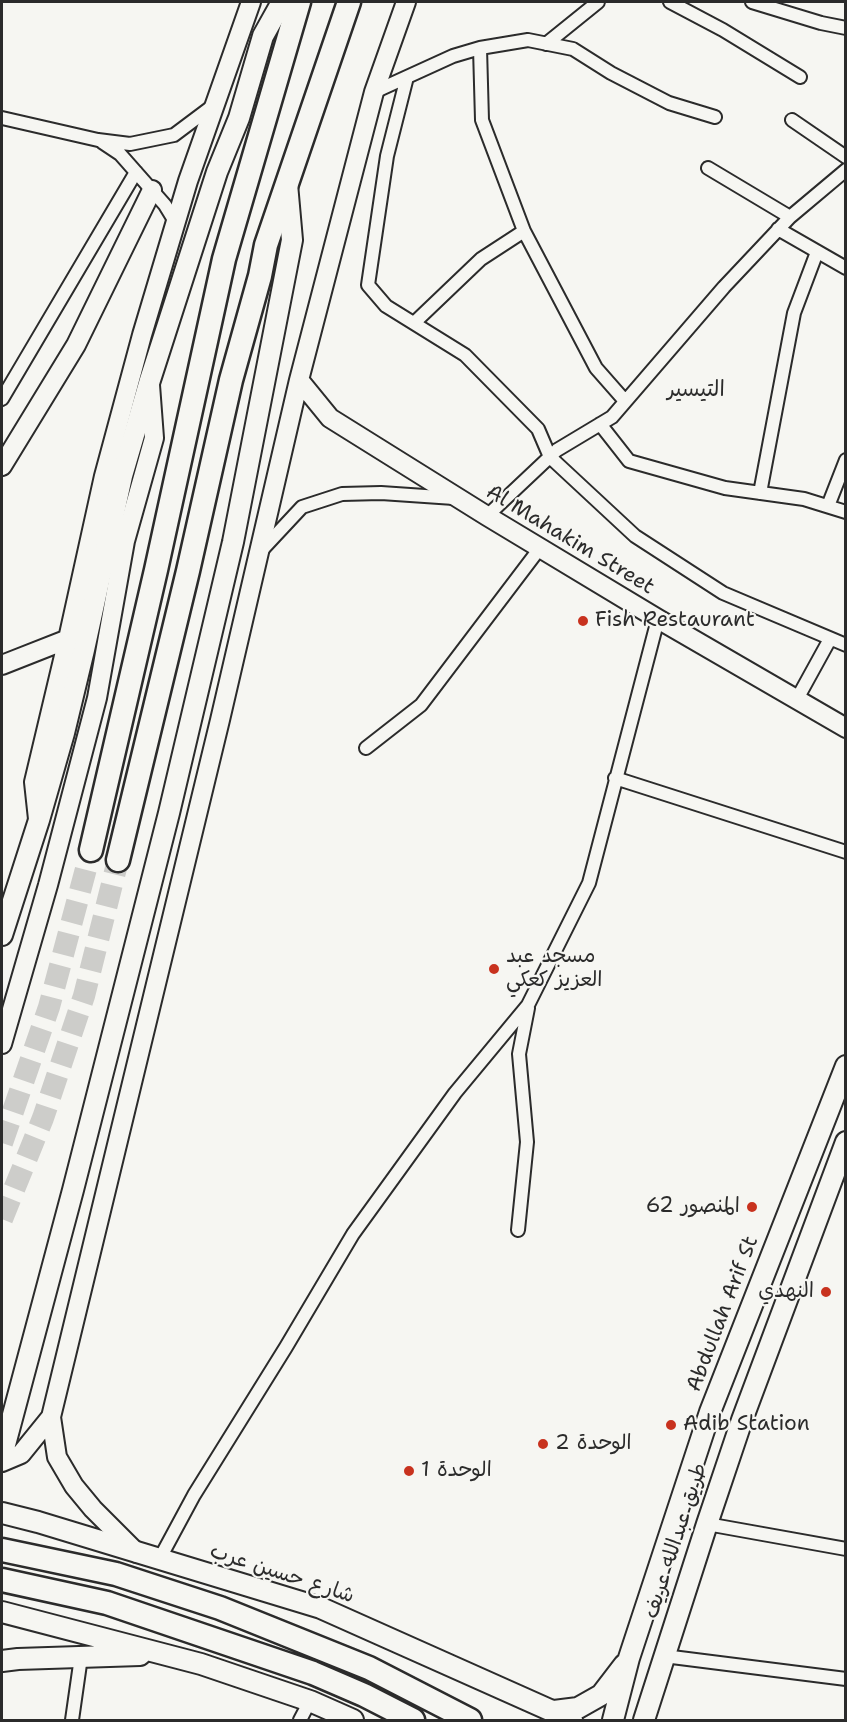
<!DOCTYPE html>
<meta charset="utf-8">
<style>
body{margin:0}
#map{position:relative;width:847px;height:1722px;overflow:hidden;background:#f6f6f2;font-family:"Shantell Sans",sans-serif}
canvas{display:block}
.frame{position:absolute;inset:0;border:3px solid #2b2b2b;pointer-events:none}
</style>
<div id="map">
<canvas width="847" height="1722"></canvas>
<div class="frame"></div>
</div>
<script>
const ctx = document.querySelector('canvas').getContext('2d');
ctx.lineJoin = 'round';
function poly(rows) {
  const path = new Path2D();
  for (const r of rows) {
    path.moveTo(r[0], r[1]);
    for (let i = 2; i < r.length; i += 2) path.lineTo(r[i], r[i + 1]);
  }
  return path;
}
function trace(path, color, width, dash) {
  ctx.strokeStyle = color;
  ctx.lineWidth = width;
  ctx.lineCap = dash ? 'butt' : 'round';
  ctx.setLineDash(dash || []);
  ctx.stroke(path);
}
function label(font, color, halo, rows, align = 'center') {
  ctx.font = font + ' "Shantell Sans","Playpen Sans Arabic",sans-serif';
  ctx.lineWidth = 4.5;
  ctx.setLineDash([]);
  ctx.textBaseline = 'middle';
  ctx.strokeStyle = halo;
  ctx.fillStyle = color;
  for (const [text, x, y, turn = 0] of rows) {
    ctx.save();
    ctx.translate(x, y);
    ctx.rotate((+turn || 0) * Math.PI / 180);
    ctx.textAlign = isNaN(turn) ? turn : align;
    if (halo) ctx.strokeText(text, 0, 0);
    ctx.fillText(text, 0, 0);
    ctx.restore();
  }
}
const highwayTunnel = poly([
 [2,1143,49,1007,91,850],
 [2,1219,43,1118,84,996,118,860]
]);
const street = poly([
 [670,2,723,30,800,77],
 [752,2,821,23,846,28],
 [546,44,598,2],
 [480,48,482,120,524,231,596,368,625,401],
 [407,77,387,156,368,285,386,306,465,355,538,429,550,457,635,536,723,593,846,645],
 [374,92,453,56,480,48,528,40,573,49,611,73,669,103,715,117],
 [2,118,98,140,130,144,174,135,214,105],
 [792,120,846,157],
 [102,142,120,154,165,205,176,223],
 [708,168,790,217],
 [778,229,846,268],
 [414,323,481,259,524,231],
 [2,399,136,172],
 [600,424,629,461,725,488,804,499,846,512],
 [760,493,794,313,817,252],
 [828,506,846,460],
 [487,516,557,450,612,417,724,287,790,217,846,170],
 [260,552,302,507,342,494,381,493,454,498],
 [797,699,830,639],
 [366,748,421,705,540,548],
 [615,778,846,852],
 [518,1230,527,1142,519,1054,528,1008],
 [707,1524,846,1549],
 [159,1560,194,1495,286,1347,353,1234,455,1093,528,1005,589,883,658,619],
 [664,1656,846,1679],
 [72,1720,81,1657],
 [300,1720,310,1701]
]);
const secondary = poly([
 [299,380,330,418,487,516,658,619,846,728],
 [2,466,76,345,152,190],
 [2,665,68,639],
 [38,819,34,782,68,639,104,476,142,335,188,181,251,2],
 [2,1044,48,885,97,698,125,541,154,438,150,385],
 [2,1462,21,1454,51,1417],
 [137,1553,93,1509,74,1486,57,1457,51,1417,220,720,299,380,374,92,406,2]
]);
const primary = poly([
 [2,935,39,820,64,733,84,650,122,476,150,380,217,172,239,118,263,36,282,2],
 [2,1456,73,1190,169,813,233,542,292,240,287,184],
 [2,1513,38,1522,321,1608,572,1720],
 [2,1612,201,1664,310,1701,353,1720],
 [2,1661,18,1659,140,1655],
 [554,1711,578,1708,601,1695,624,1665],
 [613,1720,629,1658,710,1412,846,1066],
 [644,1720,707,1524,742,1420,846,1142]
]);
const highway = poly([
 [91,850,156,570,224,259,299,2],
 [118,860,188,571,231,380,260,276,266,245,349,2],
 [2,1550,116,1574,220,1608,369,1668,470,1720],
 [2,1580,107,1603,313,1673,364,1695,413,1720]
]);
const markers = [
 [583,621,6,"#c8321e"],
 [494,969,6,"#c8321e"],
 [752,1207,6,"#c8321e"],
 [826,1292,6,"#c8321e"],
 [671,1425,6,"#c8321e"],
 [543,1444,6,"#c8321e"],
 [409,1471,6,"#c8321e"]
];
const streetNames = [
 ["Al Mahakim Street",570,540,31],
 ["Abdullah Arif St",723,1314,-69],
 ["طريق عبدالله عريف",676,1541,-72],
 ["شارع حسين عرب",282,1574,18]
];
const poiNames = [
 ["Fish Restaurant",595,621],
 ["مسجد عبد",506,957],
 ["العزيز كعكي",506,981],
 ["المنصور 62",740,1207,"right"],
 ["النهدي",814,1292,"right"],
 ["Adib Station",683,1425],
 ["الوحدة 2",555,1444],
 ["الوحدة 1",421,1471]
];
const neighbourhoodNames = [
 ["التيسير",696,390]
];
trace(highwayTunnel, '#cdcdca', 22, [22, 11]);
trace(street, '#2b2b2b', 16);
trace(secondary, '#2b2b2b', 22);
trace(primary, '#2b2b2b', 24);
trace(highway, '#2b2b2b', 27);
trace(street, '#f6f6f2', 12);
trace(secondary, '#f6f6f2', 18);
trace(primary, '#f6f6f2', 20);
trace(highway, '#f6f6f2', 22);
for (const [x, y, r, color] of markers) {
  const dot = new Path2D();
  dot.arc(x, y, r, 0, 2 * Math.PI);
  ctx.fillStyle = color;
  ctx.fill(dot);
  trace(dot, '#f6f6f2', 2);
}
label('21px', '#2b2b2b', '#f6f6f2', streetNames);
label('21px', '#2b2b2b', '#f6f6f2', poiNames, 'left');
label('22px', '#2b2b2b', '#f6f6f2', neighbourhoodNames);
</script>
